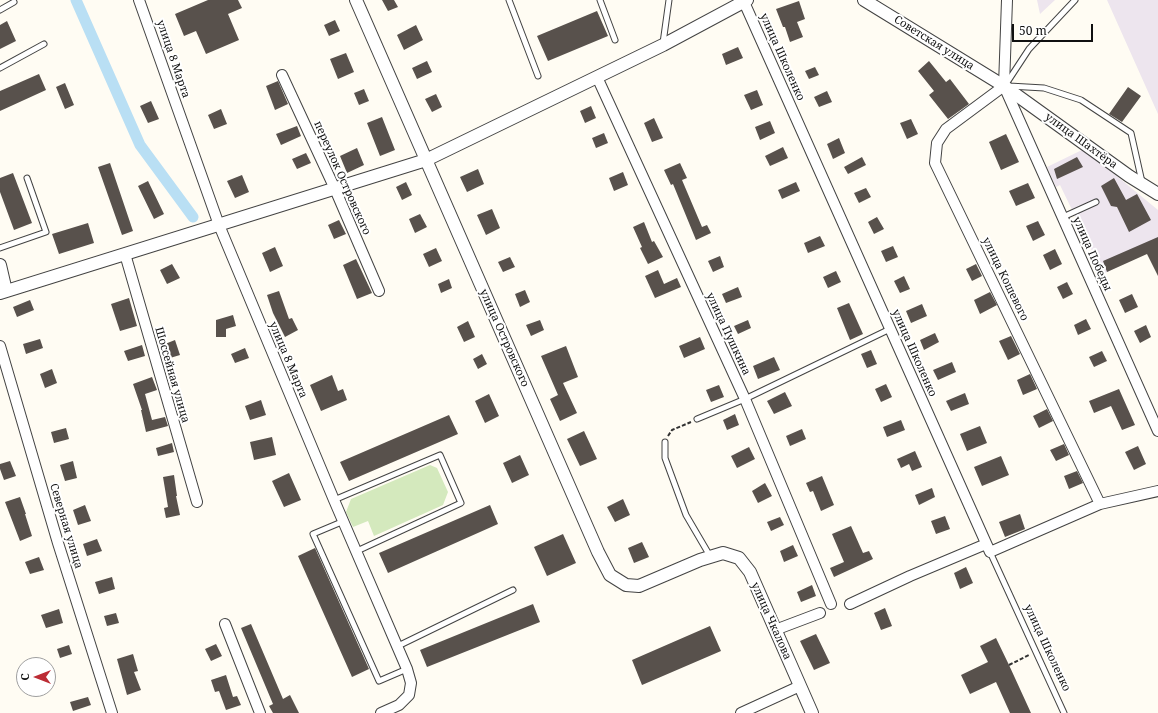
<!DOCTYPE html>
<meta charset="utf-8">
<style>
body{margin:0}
#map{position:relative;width:1158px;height:713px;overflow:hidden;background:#fffcf3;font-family:"Noto Serif",serif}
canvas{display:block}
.north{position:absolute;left:16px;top:657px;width:40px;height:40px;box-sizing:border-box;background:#fff;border:1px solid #9f9f9f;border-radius:50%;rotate:270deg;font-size:11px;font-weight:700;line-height:16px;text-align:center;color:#101010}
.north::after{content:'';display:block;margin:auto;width:14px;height:18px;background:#bc2c35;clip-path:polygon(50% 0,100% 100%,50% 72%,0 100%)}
.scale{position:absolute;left:1012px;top:24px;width:81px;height:18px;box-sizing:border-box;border:2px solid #101010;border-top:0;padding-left:5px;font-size:12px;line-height:14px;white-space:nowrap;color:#101010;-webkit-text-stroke:3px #fff;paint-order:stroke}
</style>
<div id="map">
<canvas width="1158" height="713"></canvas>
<div class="north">С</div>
<div class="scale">50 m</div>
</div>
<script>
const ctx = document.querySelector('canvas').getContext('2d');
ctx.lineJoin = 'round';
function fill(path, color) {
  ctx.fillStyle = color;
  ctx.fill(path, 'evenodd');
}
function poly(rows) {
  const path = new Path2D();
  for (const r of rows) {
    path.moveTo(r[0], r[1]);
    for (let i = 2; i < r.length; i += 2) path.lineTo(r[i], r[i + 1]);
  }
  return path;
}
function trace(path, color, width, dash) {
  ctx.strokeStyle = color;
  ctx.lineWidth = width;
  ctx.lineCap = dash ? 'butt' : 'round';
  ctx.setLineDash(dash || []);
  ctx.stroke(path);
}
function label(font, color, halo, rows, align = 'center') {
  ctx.font = font + ' "Noto Serif",serif';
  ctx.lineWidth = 4;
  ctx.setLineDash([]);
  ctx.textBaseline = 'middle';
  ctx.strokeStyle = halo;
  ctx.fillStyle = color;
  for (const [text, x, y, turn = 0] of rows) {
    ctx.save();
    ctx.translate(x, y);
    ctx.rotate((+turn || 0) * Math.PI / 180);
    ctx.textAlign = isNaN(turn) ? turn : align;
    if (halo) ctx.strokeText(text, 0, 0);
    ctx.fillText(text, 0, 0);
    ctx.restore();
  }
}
const industrial = poly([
 [1037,0,1055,0,1040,14],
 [1107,0,1158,0,1158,114],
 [1084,149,1158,210,1158,271,1147,253,1103,274,1060,185,1056,187,1047,167]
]);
const green = poly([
 [430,465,437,468,448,492,443,505,374,536,368,521,353,527,346,512,351,499]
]);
const canal = poly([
 [76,0,140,145,193,217]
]);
const building = poly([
 [208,0,238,0,242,8,228,14,239,40,206,54,196,31,184,36,175,14],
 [382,0,394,0,398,7,388,11],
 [799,1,805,19,797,22,803,37,790,42,785,27,783,27,776,9],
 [597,11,608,36,548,61,537,36],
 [335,20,340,31,329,36,324,25],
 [7,21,16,41,0,49,0,25],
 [416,25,423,40,404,50,397,35],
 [738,47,743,58,726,65,722,54],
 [346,53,354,72,338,79,330,59],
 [427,61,432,72,417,79,412,68],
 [929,61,946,82,950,79,969,104,948,119,929,95,934,91,918,71],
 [815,67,819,75,809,79,805,71],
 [39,74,46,90,0,111,0,91],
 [278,81,288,104,275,110,266,86],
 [65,83,74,105,65,109,56,87],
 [1128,87,1141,96,1122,122,1109,114],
 [364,89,369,101,359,105,354,93],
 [757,90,763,105,751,110,744,95],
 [827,91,832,102,819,107,814,97],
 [436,94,442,107,432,112,425,99],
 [151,101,159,119,148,123,140,106],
 [591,106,596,118,585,123,580,111],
 [221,109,227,124,214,129,208,115],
 [382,117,395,150,380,156,367,123],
 [654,118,663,138,652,142,644,123],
 [911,119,918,134,907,139,900,123],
 [770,121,775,133,760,140,755,127],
 [297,126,301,136,281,145,276,134],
 [604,133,608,143,596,148,592,138],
 [1006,134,1019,162,1001,170,989,142],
 [839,138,845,153,833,159,827,144],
 [783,147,788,158,770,166,765,156],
 [357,148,364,165,347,173,340,156],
 [306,153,311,163,297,169,292,159],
 [862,157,866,165,848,174,844,167],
 [1077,157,1083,167,1057,179,1054,169],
 [110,163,133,231,122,235,98,167],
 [680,163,687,178,682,180,702,227,707,225,711,233,696,240,673,184,671,185,664,170],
 [478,169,484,184,467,192,460,177],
 [623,172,628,185,614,191,609,178],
 [13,173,32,223,14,230,0,192,0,178],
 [242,175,249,192,235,198,227,181],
 [1114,178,1126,200,1137,194,1151,220,1129,232,1117,207,1111,206,1101,186],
 [148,181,164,214,154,219,138,186],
 [406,182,412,195,402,200,396,187],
 [796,182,800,191,782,199,778,190],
 [1028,183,1035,198,1016,206,1009,191],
 [866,188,871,197,859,203,854,193],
 [492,209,500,228,486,235,477,215],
 [420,214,427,227,415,233,409,219],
 [877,217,884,229,874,234,868,222],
 [339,220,346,234,334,239,328,225],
 [1038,221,1045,235,1033,241,1026,226],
 [644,222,652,242,654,241,663,257,648,264,640,248,642,247,633,227],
 [88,223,94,243,59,254,52,234],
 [820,236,825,246,808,253,804,243],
 [1158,237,1158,276,1147,254,1107,272,1103,261],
 [893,246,898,257,886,262,881,251],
 [275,247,283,266,270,272,262,253],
 [436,248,442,261,429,267,423,254],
 [1055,249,1062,264,1050,270,1043,255],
 [720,256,724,267,713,272,708,261],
 [510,257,515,267,503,272,498,262],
 [356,259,372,293,357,299,343,265],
 [172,264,180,278,167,284,160,270],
 [976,264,982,276,972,281,966,269],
 [658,270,664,284,677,278,681,287,655,298,645,276],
 [836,271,841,282,828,288,823,277],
 [904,276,910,289,900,293,894,281],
 [449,279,452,288,441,293,438,284],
 [1067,282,1073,294,1063,299,1057,287],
 [738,287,742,297,726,303,722,294],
 [525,290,530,302,520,307,515,294],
 [279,291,289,319,292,318,298,330,285,337,273,313,267,295],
 [990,292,997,305,980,314,974,300],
 [1132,294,1138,307,1125,313,1119,300],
 [129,298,137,326,120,331,111,304],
 [30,300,34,310,17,317,13,307],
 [849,303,863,334,850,340,837,308],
 [922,304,927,316,911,323,906,311],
 [233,315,236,326,226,329,226,337,216,337,216,320],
 [1086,319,1091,329,1078,335,1074,325],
 [540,320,544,330,531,336,526,325],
 [748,320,751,328,738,334,734,326],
 [468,321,475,337,464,342,457,327],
 [1146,325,1151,337,1140,343,1134,331],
 [935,333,939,342,924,350,920,340],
 [1011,336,1020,354,1008,360,999,341],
 [700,337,705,349,684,358,679,346],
 [40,339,43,348,26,354,23,344],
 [175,340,180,355,170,358,165,344],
 [142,345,145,356,128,361,124,351],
 [566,346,578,377,563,383,577,413,560,421,550,399,558,395,541,356],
 [245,348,249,358,235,363,231,354],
 [871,350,877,364,867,368,861,354],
 [1102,351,1107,361,1094,367,1089,357],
 [482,354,487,364,478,369,473,359],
 [774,357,780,370,758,379,753,366],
 [952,362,956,372,938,380,933,370],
 [52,369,57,383,45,388,40,374],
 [1030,374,1037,389,1023,395,1017,380],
 [332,375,338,391,343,389,347,400,321,411,310,385],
 [152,377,157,390,145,394,152,420,165,417,168,426,146,432,141,410,142,410,133,384],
 [886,384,892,397,881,402,875,389],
 [719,385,724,397,711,402,706,390],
 [1119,389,1135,425,1122,430,1111,406,1094,413,1089,401],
 [785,392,792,406,774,414,767,401],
 [965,393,969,404,951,411,946,401],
 [489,394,499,416,485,423,475,401],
 [261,400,266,415,250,420,245,406],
 [1047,409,1053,421,1039,428,1033,416],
 [735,414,739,425,727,430,723,420],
 [449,415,458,434,349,481,340,462],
 [901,420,905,430,887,437,883,427],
 [980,426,987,443,967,451,960,434],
 [66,428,69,439,54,443,51,432],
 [802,429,806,439,790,446,786,436],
 [584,431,597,459,580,466,567,439],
 [272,437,276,455,254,460,250,442],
 [172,443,174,452,158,456,156,448],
 [1064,444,1069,455,1056,461,1050,450],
 [1138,446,1146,464,1134,470,1125,452],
 [749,447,755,459,737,468,731,456],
 [915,451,922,467,912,471,909,464,901,468,897,459],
 [520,455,529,475,512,483,503,463],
 [1001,456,1009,475,982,486,974,467],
 [10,461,16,476,4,480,0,469,0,464],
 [73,461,77,478,65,481,60,465],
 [1077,471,1083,483,1069,489,1064,476],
 [289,473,301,500,284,507,272,481],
 [174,475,177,496,176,496,180,515,166,518,164,508,168,507,163,477],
 [822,476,834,505,821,511,813,491,810,492,806,483],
 [765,483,772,496,758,503,752,491],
 [932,488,935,497,919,505,915,495],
 [20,497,26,514,25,514,32,536,20,541,5,502],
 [623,499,630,515,615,522,607,507],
 [85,505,91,521,78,525,73,510],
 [490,505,498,524,388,573,379,553],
 [1020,514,1025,529,1005,537,999,522],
 [945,516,950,529,936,534,931,521],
 [780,517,784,525,771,531,767,522],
 [851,526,863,553,869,551,873,559,834,577,830,568,844,562,832,534],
 [563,534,576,563,547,576,534,547],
 [97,539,102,551,87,556,83,544],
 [642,542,649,557,634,563,628,548],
 [793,545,798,556,784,562,780,551],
 [315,548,369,669,352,677,298,556],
 [39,557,44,570,30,574,25,562],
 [966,567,973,583,960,589,954,573],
 [112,577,115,589,99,594,95,582],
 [812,585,816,596,801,602,797,592],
 [533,604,540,622,427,667,420,650],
 [885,608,892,626,881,630,874,613],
 [59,609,63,623,46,628,41,615],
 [116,613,119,623,107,626,104,616],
 [251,624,283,699,290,695,299,713,273,713,269,706,273,704,241,628],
 [710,626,721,651,642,685,632,660],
 [816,634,830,663,814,670,800,641],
 [996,638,1009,665,1031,713,1010,713,996,682,970,694,961,675,988,662,980,646],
 [216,644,222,656,211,661,205,649],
 [69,645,72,654,60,658,57,649],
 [133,654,138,671,134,672,141,690,127,695,117,659],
 [226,675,233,697,237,696,241,705,226,710,219,691,215,692,211,680],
 [88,697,91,705,73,711,70,702]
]);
const path = poly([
 [668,436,672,430,691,422],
 [1009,665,1029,655]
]);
const service = poly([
 [509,0,538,76],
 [600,0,615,40],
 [0,10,14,2],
 [663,43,669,0],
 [0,68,44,44],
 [1006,84,1029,49,1075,0],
 [1009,86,1044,88,1081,100,1131,133,1142,182],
 [1063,217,1096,202],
 [0,248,46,232,27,178],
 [697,419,745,399,890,329],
 [665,442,665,458,686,515,710,556],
 [334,500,440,455,461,503,357,551],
 [344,521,313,534,379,681,407,669],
 [990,552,1064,713],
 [398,646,513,590]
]);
const minor = poly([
 [139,0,219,225,334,500,407,669,411,683,409,695,399,705,381,713],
 [1007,0,1004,86,1158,431],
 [744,2,990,552,1100,504,1158,491],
 [282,75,335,189,379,291],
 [597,77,745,399,831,604],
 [1004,86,946,129,937,143,935,163,1100,504],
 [125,254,197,502],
 [0,346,58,543,112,713],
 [850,604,910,576,986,544],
 [225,624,260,713],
 [775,630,820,613],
 [741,713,800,686]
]);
const tertiary = poly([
 [356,0,598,552,610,575,626,585,639,586,700,560,723,553,739,558,750,572,812,713],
 [864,0,1004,86,1129,176,1158,194],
 [0,265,6,291],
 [0,293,426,160,663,45,747,0]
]);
const streetNames = [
 ["Советская улица",934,43,32],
 ["улица Школенко",782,57,66],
 ["улица 8 Марта",173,59,71],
 ["улица Шахтёра",1081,141,36],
 ["переулок Островского",342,178,66],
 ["улица Победы",1092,254,66],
 ["улица Кошевого",1005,279,64],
 ["улица Пушкина",728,334,65],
 ["улица Островского",504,338,66],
 ["улица Школенко",914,353,66],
 ["улица 8 Марта",288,360,67],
 ["Шоссейная улица",172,375,74],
 ["Северная улица",66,526,73],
 ["улица Чкалова",771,621,66],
 ["улица Школенко",1047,648,65]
];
fill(industrial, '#ede5ee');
fill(green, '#d4e9bd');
trace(canal, '#b9dff4', 11);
fill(building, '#58514c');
trace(service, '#434343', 7);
trace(minor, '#434343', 12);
trace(tertiary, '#434343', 14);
trace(path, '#323232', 2, [4, 2]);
trace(service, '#fff', 5);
trace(minor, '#fff', 10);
trace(tertiary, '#fff', 12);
label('11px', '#101010', '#fff', streetNames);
</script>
